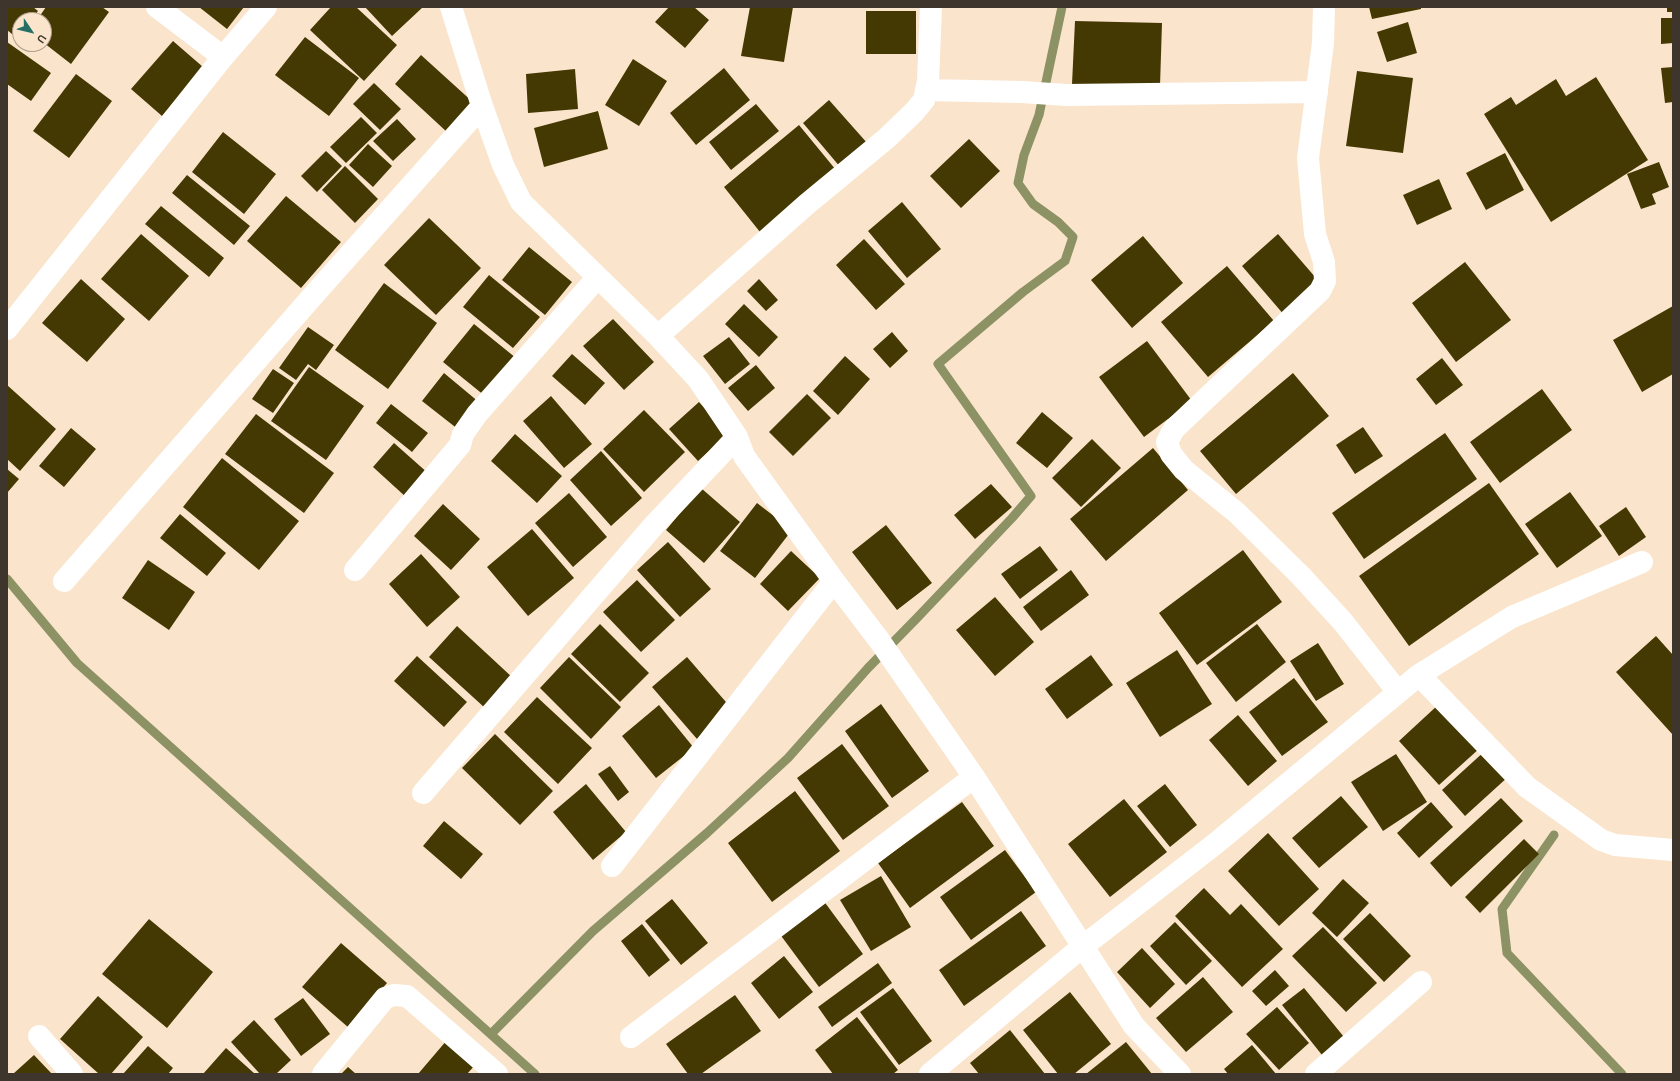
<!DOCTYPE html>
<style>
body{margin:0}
#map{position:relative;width:1680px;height:1081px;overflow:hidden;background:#fae5cc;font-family:Overpass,sans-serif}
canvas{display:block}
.frame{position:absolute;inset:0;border:8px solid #3e362c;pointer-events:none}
.north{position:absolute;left:12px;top:12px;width:40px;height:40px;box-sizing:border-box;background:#fae5cc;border:1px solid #af9f8c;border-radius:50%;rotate:125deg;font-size:11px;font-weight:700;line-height:16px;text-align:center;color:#3e362c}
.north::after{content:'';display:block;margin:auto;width:14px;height:18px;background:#266f67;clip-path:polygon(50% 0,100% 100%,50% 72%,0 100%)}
</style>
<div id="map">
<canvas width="1680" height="1081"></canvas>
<div class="frame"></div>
<div class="north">U</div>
</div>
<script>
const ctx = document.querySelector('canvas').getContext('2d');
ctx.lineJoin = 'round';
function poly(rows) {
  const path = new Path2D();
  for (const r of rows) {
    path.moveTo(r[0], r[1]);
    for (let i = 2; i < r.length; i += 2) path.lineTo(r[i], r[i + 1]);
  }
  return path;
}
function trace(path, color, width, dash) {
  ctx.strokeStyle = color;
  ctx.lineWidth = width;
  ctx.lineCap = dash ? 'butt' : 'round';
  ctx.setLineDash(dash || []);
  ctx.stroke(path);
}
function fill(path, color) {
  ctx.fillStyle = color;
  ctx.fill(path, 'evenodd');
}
const stream = poly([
 [7,579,77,663,535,1074],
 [1554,835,1502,909,1507,953,1622,1074],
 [491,1034,593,931,707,833,788,758,868,668,916,619,1012,518,1031,496,938,364,1023,292,1065,261,1073,237,1058,222,1033,204,1018,183,1024,155,1039,115,1062,7]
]);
const building = poly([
 [7,7,33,7,38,11,31,20,20,20,20,34,17,38,7,30],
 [46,7,102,7,109,12,71,64,44,43,44,20,37,20],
 [199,7,244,7,227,29],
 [331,7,356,7,397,45,364,81,310,30],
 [365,7,423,7,392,36],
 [669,7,694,7,709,20,685,48,655,22],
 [750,7,793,7,784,62,741,56],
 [1369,7,1421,7,1421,9,1372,19],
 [1667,7,1673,7,1673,12,1667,12],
 [866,11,916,11,916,54,866,54],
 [1661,18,1673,18,1673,43,1661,44],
 [1075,21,1162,23,1160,86,1072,84],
 [1408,22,1417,53,1387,62,1377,32],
 [305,37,359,78,329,116,275,75],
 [173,41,203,67,162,116,131,89],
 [7,42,51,73,31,101,7,84],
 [421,55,475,104,448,133,395,84],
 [633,59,667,81,639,126,605,105],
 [1673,67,1673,102,1665,103,1661,68],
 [724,68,750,100,696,145,670,113],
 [575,69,578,109,528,113,526,74],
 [1357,71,1413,78,1403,153,1346,146],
 [76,74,112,101,69,158,33,131],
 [1596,77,1648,160,1551,222,1484,114,1511,97,1516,105,1556,79,1566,96],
 [374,83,401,109,380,130,353,104],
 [829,100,868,144,841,168,803,123],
 [756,104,779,131,731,170,709,142],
 [598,111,608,149,544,167,534,128],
 [361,117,377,133,346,163,330,147],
 [397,119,416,139,393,161,373,141],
 [799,125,836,170,760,232,724,187],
 [223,132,276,174,244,214,192,172],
 [969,139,1000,171,961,208,930,176],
 [368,144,392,166,373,187,349,165],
 [326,151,342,166,317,192,301,176],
 [1505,153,1524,190,1486,210,1466,173],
 [1659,162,1669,187,1652,194,1656,204,1641,209,1627,174],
 [345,166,378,199,355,223,322,190],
 [187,175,250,226,234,245,172,193],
 [1439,179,1452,209,1417,225,1403,195],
 [286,196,341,242,301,288,247,241],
 [902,202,941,249,907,278,868,231],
 [161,206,224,258,209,277,145,224],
 [429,218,481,268,436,315,384,265],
 [141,234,189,276,149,321,101,279],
 [1278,234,1322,285,1285,316,1242,266],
 [1143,236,1183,283,1132,328,1091,280],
 [864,239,905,284,876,310,836,265],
 [529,247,572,282,545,315,502,280],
 [1465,262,1511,320,1456,362,1412,303],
 [1227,266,1274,321,1208,377,1161,322],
 [489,275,540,317,513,348,463,307],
 [81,279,125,319,87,362,42,323],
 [759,279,778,300,766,311,747,291],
 [384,283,437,323,388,389,335,350],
 [744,304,778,337,759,357,725,324],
 [1673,306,1673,374,1642,392,1613,340],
 [613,319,654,362,624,390,583,346],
 [474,324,516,358,485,396,443,362],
 [308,327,334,345,316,370,308,364,296,380,279,368],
 [892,332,908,351,890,368,873,349],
 [729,337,750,364,725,384,703,356],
 [1147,341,1192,401,1144,437,1099,377],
 [572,354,605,383,585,405,552,376],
 [845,356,870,379,838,415,813,391],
 [1442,358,1463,385,1436,405,1416,379],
 [756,365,775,388,748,411,728,388],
 [309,367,364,406,326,460,271,421],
 [273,369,294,383,273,413,252,399],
 [444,373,480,403,459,430,422,401],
 [1293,373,1329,416,1236,494,1200,451],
 [7,385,56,429,20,471,7,459],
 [1542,389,1572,430,1500,483,1470,442],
 [807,394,831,418,793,456,769,432],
 [551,396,592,444,564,468,523,421],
 [699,402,728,434,698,461,669,429],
 [391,404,428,433,412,452,376,423],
 [644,410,685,452,644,492,603,449],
 [1042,412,1073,438,1047,468,1016,443],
 [256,414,334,473,304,513,225,454],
 [1363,427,1383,456,1355,474,1336,445],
 [71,428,96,449,64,487,39,466],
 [1445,433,1477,479,1364,559,1332,513],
 [515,434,562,476,537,503,491,461],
 [1092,439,1121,468,1081,507,1052,478],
 [394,443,429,474,407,498,373,467],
 [1153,448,1188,490,1106,561,1070,519],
 [601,451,642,498,611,526,570,480],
 [222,458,299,521,259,570,183,507],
 [7,469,19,479,7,493],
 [1489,483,1539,554,1409,646,1359,576],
 [991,484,1012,507,975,539,954,515],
 [701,488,740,522,704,563,666,530],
 [1570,492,1602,536,1557,568,1525,524],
 [569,493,607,537,573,567,535,523],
 [757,503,792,530,755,578,720,551],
 [443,504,480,539,451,570,414,536],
 [1626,507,1646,537,1619,556,1599,526],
 [180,514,226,553,207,576,160,538],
 [886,525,932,583,897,610,852,552],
 [532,529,574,578,528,616,487,567],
 [668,542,711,589,680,617,637,570],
 [1040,546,1058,570,1020,599,1001,574],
 [1243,550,1282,602,1197,665,1159,613],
 [791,551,820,578,788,611,760,584],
 [421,554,460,597,427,627,389,584],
 [148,560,195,592,169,630,122,598],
 [1071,570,1089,595,1041,631,1023,607],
 [637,580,675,620,641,652,603,612],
 [995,597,1034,642,995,676,956,630],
 [600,624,649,673,620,702,571,654],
 [1257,624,1286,662,1236,702,1206,663],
 [457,626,513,678,485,708,429,657],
 [1656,636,1673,655,1673,735,1616,672],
 [1318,643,1344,684,1316,701,1290,661],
 [1177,650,1212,704,1160,737,1126,683],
 [1091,655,1113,685,1067,719,1045,689],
 [417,656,467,702,444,727,394,681],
 [569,657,621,707,591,739,540,688],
 [687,657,732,709,697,739,652,687],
 [1294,678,1328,722,1282,756,1249,712],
 [537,697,592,748,558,784,504,732],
 [881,704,929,771,892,798,845,731],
 [1439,704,1480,748,1439,785,1399,741],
 [659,705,694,748,656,778,622,736],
 [1238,715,1277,761,1248,786,1209,740],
 [495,734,553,791,520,825,462,768],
 [842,744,889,806,843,840,797,778],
 [1486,750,1509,776,1465,816,1442,790],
 [1396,754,1427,802,1383,831,1351,782],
 [610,766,629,792,618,801,598,774],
 [586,784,626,832,593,860,553,812],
 [1165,784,1197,825,1170,847,1137,806],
 [795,791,840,851,772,902,728,843],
 [1341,796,1368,827,1319,868,1292,838],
 [1501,798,1523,821,1451,887,1430,863],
 [1124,799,1167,852,1110,897,1068,844],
 [962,802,994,846,910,908,878,863],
 [1431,802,1453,827,1419,858,1397,833],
 [444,821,483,854,461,879,423,846],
 [1268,833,1319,889,1279,926,1228,871],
 [1524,839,1539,854,1480,913,1465,897],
 [1005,850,1036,892,971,940,940,897],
 [881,876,911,927,871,951,840,900],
 [1343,879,1369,903,1337,937,1312,913],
 [1204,888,1230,915,1241,904,1283,949,1242,987,1175,916],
 [672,899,708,943,681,965,645,921],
 [823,900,863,954,819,987,779,933],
 [1021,911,1046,946,964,1006,939,970],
 [1370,913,1411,956,1384,982,1343,939],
 [149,919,213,972,167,1028,102,974],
 [1175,922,1212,961,1186,985,1150,946],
 [642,924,670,960,649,977,621,941],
 [1323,927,1377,983,1346,1012,1292,956],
 [341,943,387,983,349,1028,302,987],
 [1142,948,1175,984,1150,1008,1117,972],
 [784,956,813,992,779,1019,751,983],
 [878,963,892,983,832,1027,818,1007],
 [1275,970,1289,986,1266,1006,1252,991],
 [1203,977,1233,1012,1186,1052,1156,1018],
 [893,988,932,1041,899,1065,860,1012],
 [1304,988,1344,1037,1322,1055,1282,1005],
 [1070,992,1111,1044,1074,1074,1058,1074,1023,1030],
 [735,995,761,1031,701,1074,688,1074,666,1044],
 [98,996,143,1037,111,1074,99,1074,60,1039],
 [303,998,330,1034,301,1056,274,1019],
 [1277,1007,1309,1043,1279,1070,1246,1034],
 [857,1017,898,1070,893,1074,833,1074,815,1050],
 [254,1020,291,1060,276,1074,260,1074,231,1042],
 [1010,1030,1045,1074,979,1074,970,1063],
 [447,1040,476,1064,467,1074,418,1074],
 [1126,1042,1152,1074,1086,1074],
 [1252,1045,1276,1074,1228,1074,1224,1069],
 [148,1046,173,1068,168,1074,123,1074],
 [226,1048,255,1074,203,1074],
 [34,1055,52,1074,13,1074],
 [348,1067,356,1074,341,1074]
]);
const minor = poly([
 [157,7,223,57],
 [451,7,482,106,503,165,521,202,658,336,698,379,737,437,744,456,834,581,879,640,974,777,1134,1026,1180,1074],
 [1324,7,1323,43,1308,158,1315,234,1324,262,1325,281,1320,291,1174,429,1167,442,1171,454,1184,470,1237,513,1301,576,1343,622,1398,692],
 [926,90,1022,92,1066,95,1317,92],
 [7,329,223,57,266,7],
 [658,336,807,204,887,138,914,112,924,100,928,81,931,7],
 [355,570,460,445,463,434,477,414,597,278],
 [64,581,311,298,482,106],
 [1419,675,1527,787,1601,840,1615,845,1673,850],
 [423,793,655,524,737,437],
 [612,866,834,581],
 [39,1036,72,1074],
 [631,1037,974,777],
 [323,1074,385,998,394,995,407,996,497,1074],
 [930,1074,1082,947,1215,844,1419,675,1512,617,1642,562],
 [1316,1074,1421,982]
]);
trace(stream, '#8c9263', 9);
fill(building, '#453903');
trace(minor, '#fff', 22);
</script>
